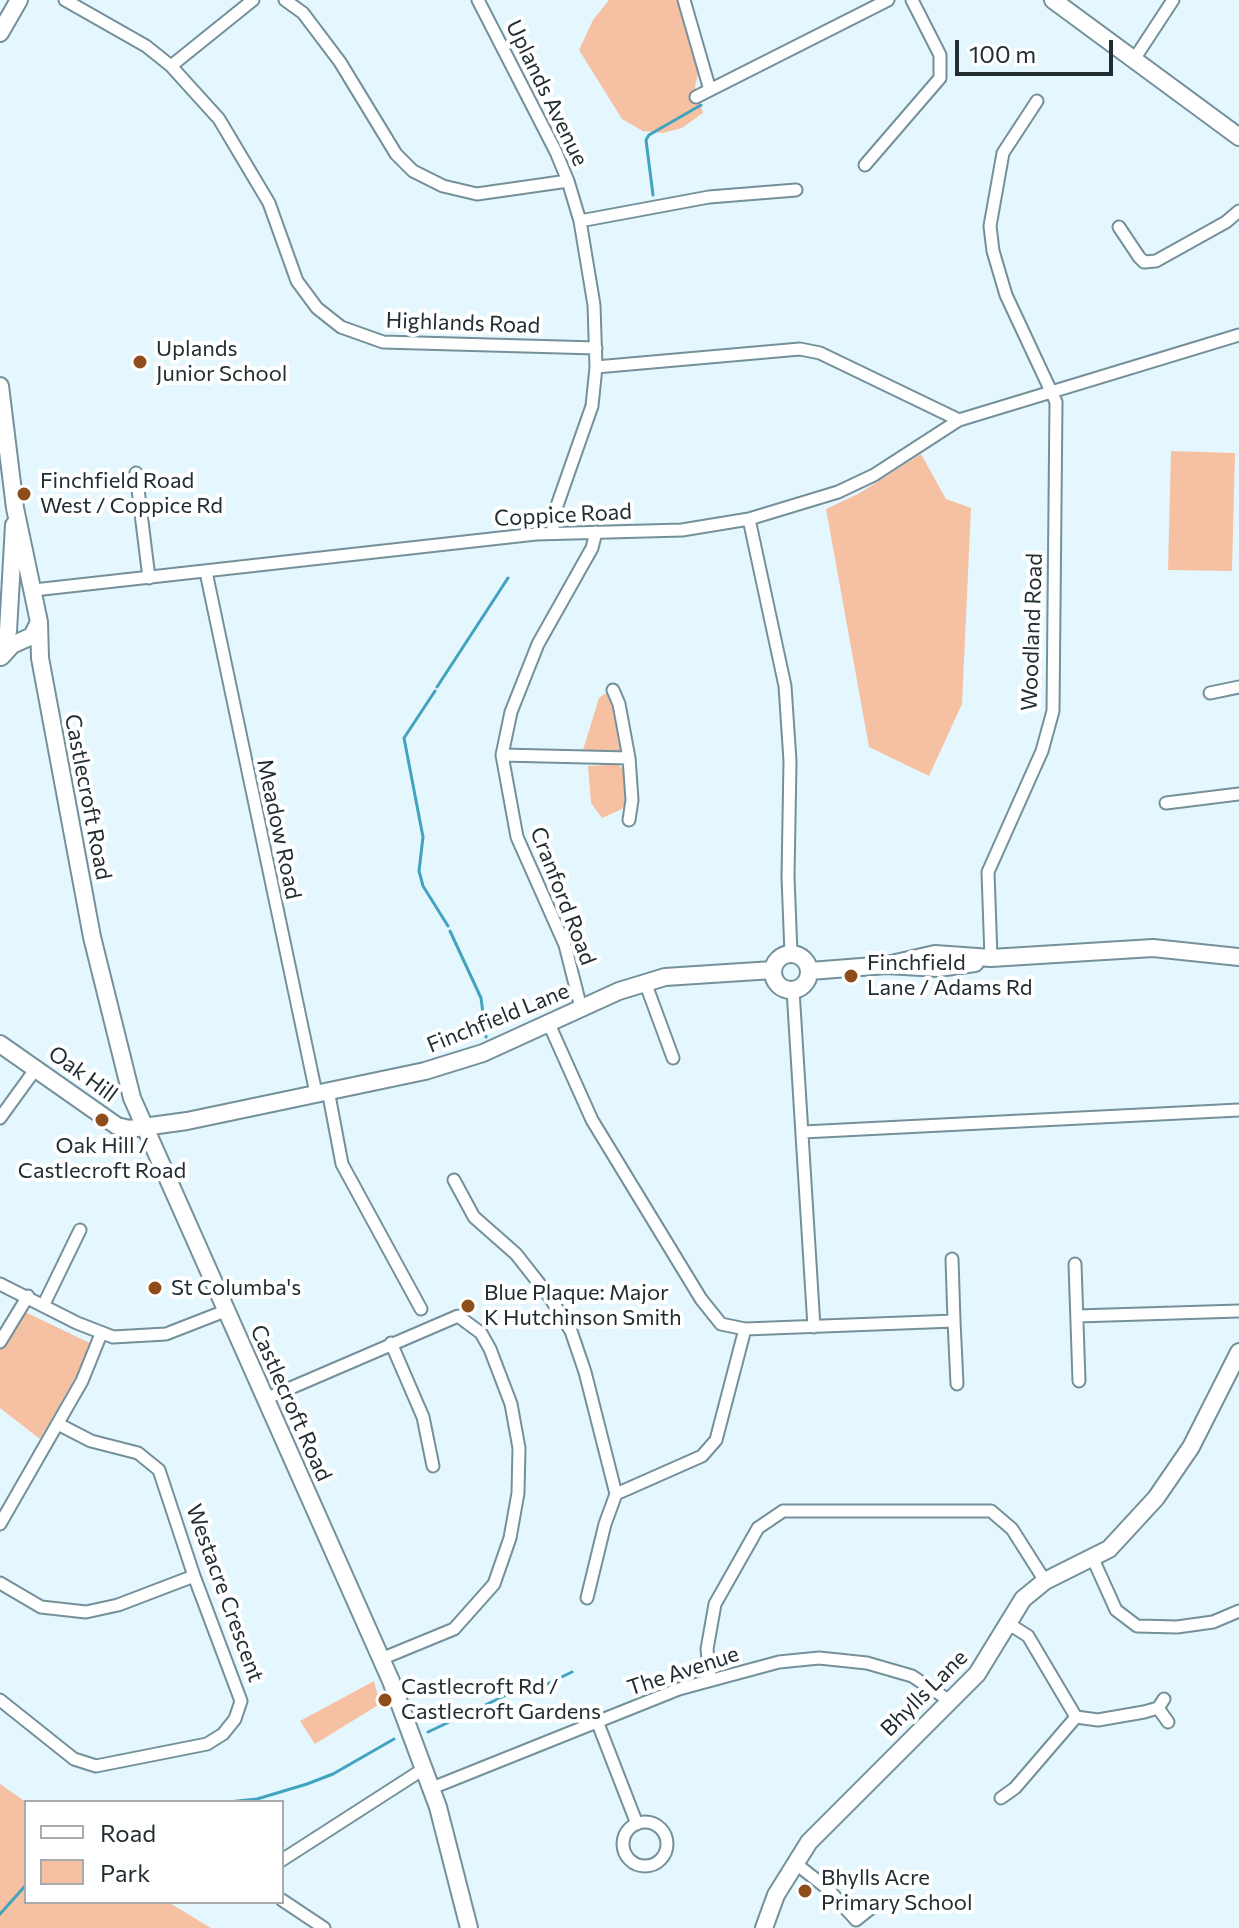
<!DOCTYPE html>
<style>
body{margin:0}
#map{position:relative;width:1239px;height:1928px;overflow:hidden;background:#e5f7fe;font-family:Commissioner,sans-serif}
canvas{display:block}
.legend{position:absolute;left:24px;top:1800px;width:260px;height:104px;box-sizing:border-box;background:#fff;border:2px solid #a6abad;margin:0;padding:10px 14px;list-style:none;font-size:24px;color:#212d31}
.legend li{display:flex;align-items:center;gap:16px;height:40px}
.legend b{width:40px;border:2px solid #a6abad}
.scale{position:absolute;left:955px;top:40px;width:158px;height:36px;box-sizing:border-box;border:4px solid #212d31;border-top:0;padding-left:10px;font-size:24px;line-height:28px;white-space:nowrap;color:#212d31;-webkit-text-stroke:6px #fff;paint-order:stroke}
</style>
<div id="map">
<canvas width="1239" height="1928"></canvas>
<ul class="legend">
<li><b style="height:10px;background:#fff"></b>Road</li>
<li><b style="height:22px;background:#f6c1a2"></b>Park</li>
</ul>
<div class="scale">100 m</div>
</div>
<script>
const ctx = document.querySelector('canvas').getContext('2d');
ctx.lineJoin = 'round';
function fill(path, color) {
  ctx.fillStyle = color;
  ctx.fill(path, 'evenodd');
}
function poly(rows) {
  const path = new Path2D();
  for (const r of rows) {
    if (r.length === 3) {
      path.moveTo(r[0] + r[2], r[1]);
      path.arc(r[0], r[1], r[2], 0, 2 * Math.PI);
      continue;
    }
    path.moveTo(r[0], r[1]);
    for (let i = 2; i < r.length; i += 2) path.lineTo(r[i], r[i + 1]);
  }
  return path;
}
function trace(path, color, width, dash) {
  ctx.strokeStyle = color;
  ctx.lineWidth = width;
  ctx.lineCap = dash ? 'butt' : 'round';
  ctx.setLineDash(dash || []);
  ctx.stroke(path);
}
function label(font, color, halo, rows, align = 'center') {
  ctx.font = font + ' Commissioner,sans-serif';
  ctx.lineWidth = 8;
  ctx.setLineDash([]);
  ctx.textBaseline = 'middle';
  ctx.strokeStyle = halo;
  ctx.fillStyle = color;
  for (const [text, x, y, turn = 0] of rows) {
    ctx.save();
    ctx.translate(x, y);
    ctx.rotate((+turn || 0) * Math.PI / 180);
    ctx.textAlign = isNaN(turn) ? turn : align;
    if (halo) ctx.strokeText(text, 0, 0);
    ctx.fillText(text, 0, 0);
    ctx.restore();
  }
}
const green = poly([
 [609,0,678,0,698,73,695,87,703,113,682,128,663,133,643,131,622,119,579,50,593,20],
 [1171,451,1235,453,1232,571,1168,570],
 [921,454,946,499,971,508,962,704,929,776,869,747,826,509,858,494],
 [606,693,614,708,622,749,617,753,583,750,599,698],
 [618,764,623,769,627,801,622,809,602,818,591,803,588,766],
 [23,1311,94,1345,40,1439,0,1408,0,1350],
 [374,1681,380,1704,315,1744,300,1721],
 [0,1784,26,1802,26,1902,168,1902,211,1928,0,1928]
]);
const stream = poly([
 [653,195,646,140,649,135,701,105],
 [437,687,508,578],
 [435,691,404,738,423,837,419,871,423,886,448,926],
 [450,931,481,998,486,1037],
 [428,1732,519,1689,545,1685,572,1672],
 [228,1802,257,1799,307,1784,333,1774,394,1739],
 [0,1914,26,1885]
]);
const street = poly([
 [65,0,146,46,171,66,219,119,269,203,297,281,317,308,341,327,383,342,596,348],
 [285,0,303,13,340,62,396,154,413,171,443,186,477,194,568,181],
 [478,0,556,152,568,181,580,221,594,305,596,367,592,406,553,517,553,533],
 [684,0,710,90],
 [1133,61,1173,0],
 [171,66,253,0],
 [696,97,888,0],
 [865,165,940,78,940,55,912,0],
 [580,221,709,197,796,190],
 [1119,227,1139,257,1144,262,1156,261,1226,222,1239,211],
 [596,367,800,349,820,353,959,420],
 [136,473,149,578],
 [749,519,785,686,790,761,788,877,791,954],
 [206,572,316,1093],
 [34,590,536,534,682,530,749,519,838,492,874,475,959,420,1239,335],
 [613,690,619,704,629,758,632,800,629,820],
 [1210,693,1239,687],
 [502,755,629,758],
 [1166,803,1239,794],
 [991,958,988,872,1042,751,1053,711,1056,402,1006,295,993,251,990,226,1003,153,1037,101],
 [645,982,673,1058],
 [793,990,814,1327],
 [581,1008,565,945,517,837,502,755,511,712,538,644,592,548,596,532],
 [549,1024,592,1120,701,1299,721,1324,745,1329,954,1321,957,1384],
 [328,1090,342,1164,421,1309],
 [0,1118,37,1067],
 [803,1132,1239,1110],
 [454,1180,474,1217,516,1254,549,1296,571,1331,585,1372,616,1494,605,1524,587,1598],
 [952,1259,954,1321],
 [1075,1264,1079,1381],
 [0,1284,77,1323,113,1337,166,1334,225,1311],
 [44,1304,80,1230],
 [1077,1316,1239,1311],
 [0,1342,28,1296],
 [391,1343,423,1417,433,1466],
 [265,1399,458,1316,481,1333,490,1349,511,1404,519,1448,518,1493,510,1538,494,1584,454,1629,381,1659],
 [616,1494,702,1456,716,1440,745,1329],
 [0,1524,82,1381,101,1334],
 [1093,1559,1116,1610,1137,1626,1177,1627,1213,1622,1239,1611],
 [0,1583,41,1607,86,1612,118,1605,194,1576],
 [1009,1624,1028,1636,1076,1717,1098,1720,1144,1712,1158,1708,1164,1699],
 [710,1679,707,1649,715,1604,758,1528,783,1511,991,1511,1012,1529,1045,1581],
 [0,1700,74,1759,96,1766,207,1744,223,1734,235,1719,241,1701,194,1576,159,1470,138,1453,91,1441,58,1424],
 [1158,1708,1168,1722],
 [597,1721,637,1824],
 [432,1788,679,1689,779,1662,819,1658,867,1663,912,1676,950,1701],
 [1001,1798,1015,1788,1076,1717],
 [645,1844,22],
 [282,1860,425,1768],
 [795,1863,828,1889,856,1920,875,1905],
 [282,1900,324,1928]
]);
const secondary = poly([
 [1053,0,1239,137],
 [0,33,19,0],
 [0,386,15,508,39,622,32,636,12,645,1,657],
 [39,622,40,658,92,937,132,1098,391,1681,438,1807,469,1928],
 [2,653,8,631,14,525],
 [791,972,18],
 [887,965,935,954,991,958,1153,948,1239,957],
 [810,971,887,965,938,968,975,963],
 [0,1044,117,1126,129,1129,187,1121,425,1071,483,1053,619,991,665,977,773,970],
 [764,1928,776,1895,809,1842,977,1674,1023,1599,1045,1581,1109,1549,1156,1498,1191,1447,1239,1352]
]);
const markers = [
 [140,362,8,"#8f4d1c"],
 [24,494,8,"#8f4d1c"],
 [851,976,8,"#8f4d1c"],
 [102,1120,8,"#8f4d1c"],
 [155,1288,8,"#8f4d1c"],
 [468,1306,8,"#8f4d1c"],
 [385,1700,8,"#8f4d1c"],
 [805,1891,8,"#8f4d1c"]
];
const streetNames = [
 ["Uplands Avenue",547,93,64],
 ["Highlands Road",463,323,2],
 ["Coppice Road",563,515,-3],
 ["Woodland Road",1032,632,-88],
 ["Castlecroft Road",88,797,79],
 ["Meadow Road",279,829,78],
 ["Cranford Road",563,896,69],
 ["Finchfield Lane",498,1018,-22],
 ["Oak Hill",83,1074,36],
 ["Castlecroft Road",291,1403,66],
 ["Westacre Crescent",225,1593,70],
 ["The Avenue",683,1671,-18],
 ["Bhylls Lane",924,1693,-45]
];
const poiNames = [
 ["Uplands",156,349],
 ["Junior School",156,374],
 ["Finchfield Road",40,481],
 ["West / Coppice Rd",40,506],
 ["Finchfield",867,963],
 ["Lane / Adams Rd",867,988],
 ["Oak Hill /",102,1146,"center"],
 ["Castlecroft Road",102,1171,"center"],
 ["St Columba's",171,1288],
 ["Blue Plaque: Major",484,1293],
 ["K Hutchinson Smith",484,1318],
 ["Castlecroft Rd /",401,1687],
 ["Castlecroft Gardens",401,1712],
 ["Bhylls Acre",821,1878],
 ["Primary School",821,1903]
];
fill(green, '#f6c1a2');
trace(stream, '#41a3c0', 3);
trace(street, '#74909a', 15);
trace(secondary, '#74909a', 20);
trace(street, '#fff', 11);
trace(secondary, '#fff', 16);
for (const [x, y, r, color] of markers) {
  const dot = new Path2D();
  dot.arc(x, y, r, 0, 2 * Math.PI);
  ctx.fillStyle = color;
  ctx.fill(dot);
  trace(dot, '#fff', 3);
}
label('22px', '#212d31', '#fff', streetNames);
label('22px', '#212d31', '#fff', poiNames, 'left');
</script>
